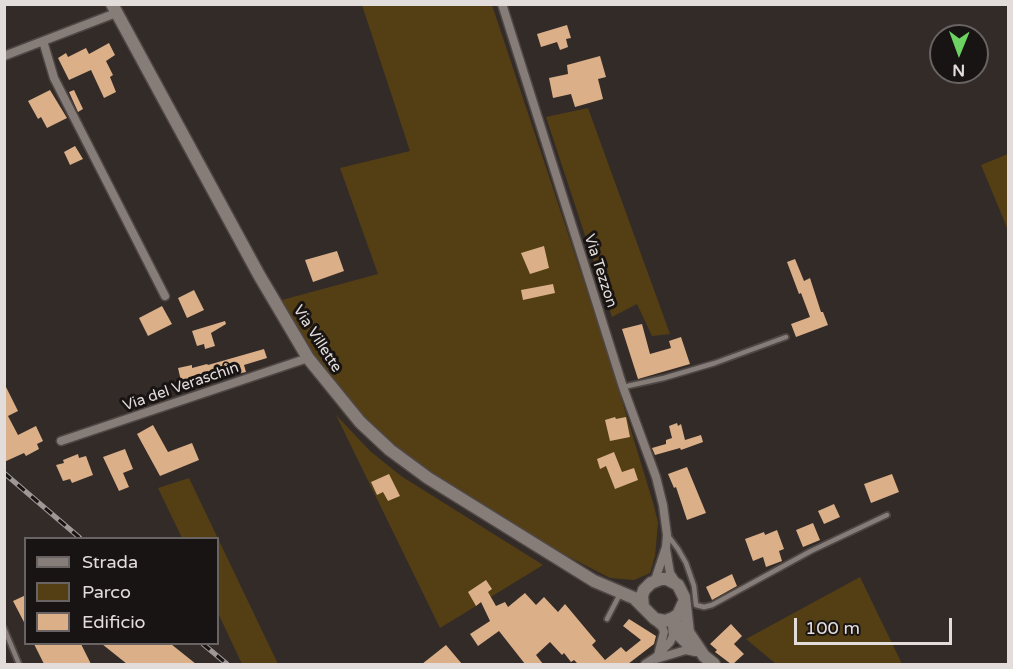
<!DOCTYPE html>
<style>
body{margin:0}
#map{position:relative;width:1013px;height:669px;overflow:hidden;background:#332b28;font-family:"Varela Round",sans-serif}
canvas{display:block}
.frame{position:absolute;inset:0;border:6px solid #e2dcda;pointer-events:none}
.legend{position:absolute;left:24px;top:537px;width:195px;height:108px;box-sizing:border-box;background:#181413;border:2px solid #696463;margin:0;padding:8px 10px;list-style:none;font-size:18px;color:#e2dcda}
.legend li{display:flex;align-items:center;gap:12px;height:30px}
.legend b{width:30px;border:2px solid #696463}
.north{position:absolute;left:929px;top:24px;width:60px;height:60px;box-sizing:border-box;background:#181413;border:2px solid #696463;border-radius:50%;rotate:181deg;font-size:16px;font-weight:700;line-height:24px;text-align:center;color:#e2dcda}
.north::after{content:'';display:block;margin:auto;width:21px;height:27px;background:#6cd362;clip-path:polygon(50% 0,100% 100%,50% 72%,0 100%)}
.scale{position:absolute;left:794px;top:618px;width:158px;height:27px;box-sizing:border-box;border:3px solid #e2dcda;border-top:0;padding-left:8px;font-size:18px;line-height:21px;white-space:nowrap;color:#e2dcda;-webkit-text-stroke:4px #181413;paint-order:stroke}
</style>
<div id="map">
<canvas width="1013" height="669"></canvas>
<div class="frame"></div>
<ul class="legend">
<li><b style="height:8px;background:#867c78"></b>Strada</li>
<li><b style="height:16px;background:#543f15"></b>Parco</li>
<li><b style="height:16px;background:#dbaf88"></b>Edificio</li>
</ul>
<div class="north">N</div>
<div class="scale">100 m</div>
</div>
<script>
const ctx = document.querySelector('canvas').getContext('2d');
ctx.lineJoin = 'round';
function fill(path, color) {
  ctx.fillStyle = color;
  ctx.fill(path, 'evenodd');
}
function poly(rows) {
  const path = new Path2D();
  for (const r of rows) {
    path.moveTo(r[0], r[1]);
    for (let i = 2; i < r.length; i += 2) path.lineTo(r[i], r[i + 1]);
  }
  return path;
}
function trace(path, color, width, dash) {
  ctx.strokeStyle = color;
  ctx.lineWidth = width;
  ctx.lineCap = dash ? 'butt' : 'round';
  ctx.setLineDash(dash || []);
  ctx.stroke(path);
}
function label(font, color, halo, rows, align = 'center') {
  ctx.font = font + ' "Varela Round",sans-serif';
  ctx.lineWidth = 6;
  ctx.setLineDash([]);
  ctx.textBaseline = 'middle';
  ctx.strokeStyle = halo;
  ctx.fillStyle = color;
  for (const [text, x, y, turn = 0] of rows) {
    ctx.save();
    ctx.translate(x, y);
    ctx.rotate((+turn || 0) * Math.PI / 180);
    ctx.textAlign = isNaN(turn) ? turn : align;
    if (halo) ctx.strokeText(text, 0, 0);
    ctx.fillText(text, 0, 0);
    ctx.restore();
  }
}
const green = poly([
 [362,5,492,5,605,345,654,506,658,523,655,556,650,573,634,580,610,578,550,547,412,460,383,436,355,408,312,356,282,300,378,274,340,168,410,151],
 [588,108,670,334,652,336,637,304,612,317,546,117],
 [1008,154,1008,230,981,165],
 [336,415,370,451,401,476,543,565,440,628],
 [189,478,278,664,242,664,218,613,218,538,182,538,158,488],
 [860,577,902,664,776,664,746,639]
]);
const building = poly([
 [567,25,571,38,566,39,568,47,560,50,557,42,541,47,537,34],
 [109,43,115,55,106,61,113,75,110,77,116,92,104,98,91,70,69,80,58,58,66,53,68,57,86,48,89,54],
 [600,56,606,77,598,79,603,99,575,107,571,94,553,98,549,78,568,74,567,65],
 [50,90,67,118,47,128,41,117,38,119,28,101],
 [74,90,83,109,78,112,69,92],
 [75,146,83,159,70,165,64,152],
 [544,246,549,268,530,274,521,253],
 [337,251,344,271,313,282,305,260],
 [795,259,804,281,810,278,821,312,823,312,828,325,796,337,791,324,810,317,801,293,799,294,787,262],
 [553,284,555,293,523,300,521,290],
 [194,290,204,310,187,318,178,298],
 [162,306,172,324,148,336,139,318],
 [225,321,226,324,211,333,215,346,205,349,204,344,197,346,192,331],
 [642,324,650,354,671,348,669,341,681,337,690,364,638,379,622,329],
 [264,349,267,358,244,365,246,372,185,386,183,380,181,381,178,368,192,365,192,368,207,364,208,365],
 [4,383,18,411,8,416,18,435,36,426,43,441,37,444,39,449,26,456,24,453,4,462],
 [615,417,616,419,626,417,630,437,610,441,605,420],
 [677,423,678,426,681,424,685,440,701,435,703,442,681,450,680,448,655,455,652,448,666,444,666,440,672,438,669,426],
 [153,425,168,452,192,443,199,460,160,476,137,434],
 [125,449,133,469,123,473,129,487,119,491,103,457],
 [614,452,622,472,634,468,638,480,615,489,606,466,600,469,597,459],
 [78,454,79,458,86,456,93,475,72,483,70,479,63,481,56,465,64,463,63,460],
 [687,467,706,513,687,520,676,487,674,488,668,474],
 [389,474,400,496,388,501,383,492,377,495,371,482],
 [892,474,899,492,871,503,864,484],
 [834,504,840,517,824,524,818,511],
 [813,523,820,540,803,547,796,530],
 [777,530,784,549,779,551,782,561,766,567,763,557,753,561,745,539,764,532,765,535],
 [732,574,737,586,712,600,706,587],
 [486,580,492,589,488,592,496,606,505,602,508,607,525,593,536,605,544,597,558,612,565,604,596,641,592,645,605,660,621,647,626,652,641,640,623,626,629,619,656,636,654,644,628,664,578,664,574,660,571,662,564,653,562,655,550,642,536,655,543,664,525,664,499,631,478,646,470,634,490,621,481,602,476,606,468,592],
 [26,595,26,626,13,601],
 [731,624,742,636,734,644,744,654,733,664,731,664,715,652,717,650,710,644],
 [34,644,81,644,91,664,44,664],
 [102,644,171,644,196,664,127,664],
 [446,645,462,664,422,664]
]);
const lane = poly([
 [623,387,664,378,715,363,786,337],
 [669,537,678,549,686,563,694,586,696,605,704,607,712,605,811,551,887,515],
 [607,619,620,594],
 [4,628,19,664]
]);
const street = poly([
 [502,4,623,387,656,477,663,505,667,535,666,547,655,580],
 [43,41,54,78,165,296],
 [4,56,116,13],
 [61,441,308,358],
 [666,549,670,573,676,582],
 [655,621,662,627,664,632,659,651],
 [656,659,686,650,695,652],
 [645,664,656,657,670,642,673,636,672,626]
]);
const secondary = poly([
 [112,4,259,275,308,358,360,422,390,450,428,478,594,581,634,598,655,619,665,621,673,618,678,615,683,604],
 [643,607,642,596,644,590,651,583,661,579,667,579,678,585,684,597,688,632,704,656,714,664],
 [673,618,679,635,691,647]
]);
const rail = poly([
 [4,473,80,538],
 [203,644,227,664]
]);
const streetNames = [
 ["Via Tezzon",600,271,72],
 ["Via Villette",317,339,57],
 ["Via del Veraschin",181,387,-19]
];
fill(green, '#543f15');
fill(building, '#dbaf88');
trace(lane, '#4f4745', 8);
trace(street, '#4f4745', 11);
trace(secondary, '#4f4745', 15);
trace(lane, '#867c78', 4.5);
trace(street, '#867c78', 8);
trace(secondary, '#867c78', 12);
trace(rail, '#9e9795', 5);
trace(rail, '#181413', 3, [9]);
label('15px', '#e2dcda', '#181413', streetNames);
</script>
